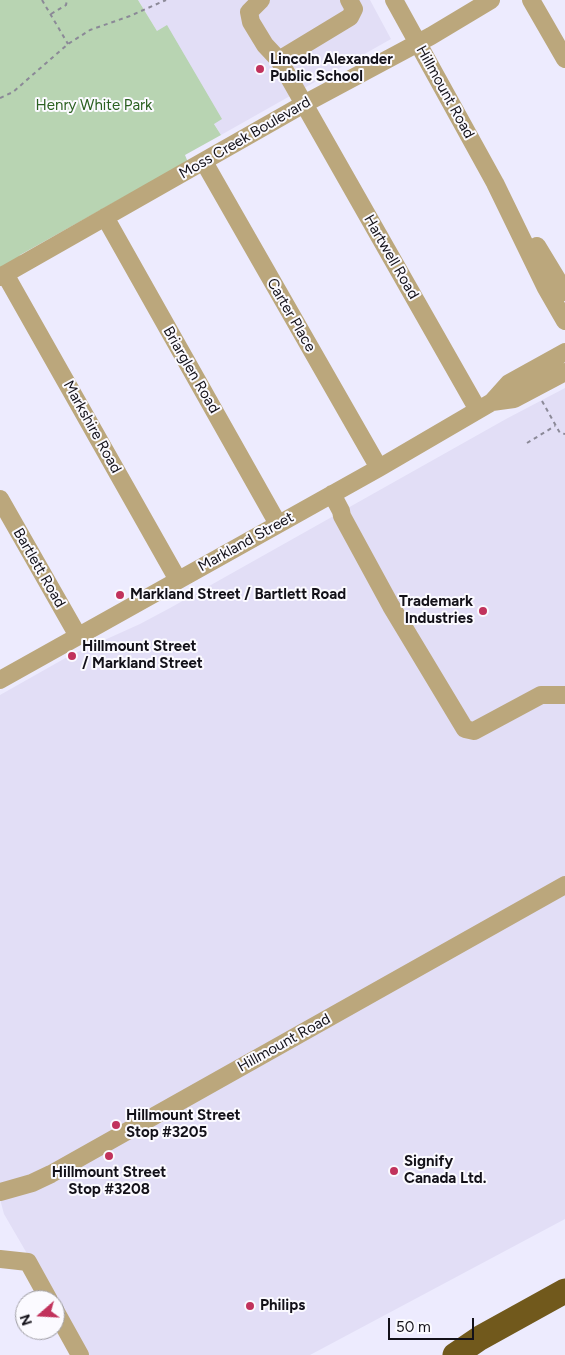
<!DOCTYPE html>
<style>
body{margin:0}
#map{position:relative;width:565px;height:1355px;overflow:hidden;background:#edebfe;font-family:Figtree,sans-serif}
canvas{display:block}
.north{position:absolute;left:15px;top:1290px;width:50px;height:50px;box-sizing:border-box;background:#fbfaff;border:1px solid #9e9da3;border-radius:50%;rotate:251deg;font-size:14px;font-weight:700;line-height:20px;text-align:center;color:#131119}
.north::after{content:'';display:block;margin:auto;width:18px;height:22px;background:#c1325c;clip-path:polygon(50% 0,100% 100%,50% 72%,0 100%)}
.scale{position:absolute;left:388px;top:1318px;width:86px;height:22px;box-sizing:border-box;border:2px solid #131119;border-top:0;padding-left:6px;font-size:15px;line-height:18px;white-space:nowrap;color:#131119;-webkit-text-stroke:4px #fbfaff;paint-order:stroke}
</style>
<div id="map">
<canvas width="565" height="1355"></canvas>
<div class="north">N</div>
<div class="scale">50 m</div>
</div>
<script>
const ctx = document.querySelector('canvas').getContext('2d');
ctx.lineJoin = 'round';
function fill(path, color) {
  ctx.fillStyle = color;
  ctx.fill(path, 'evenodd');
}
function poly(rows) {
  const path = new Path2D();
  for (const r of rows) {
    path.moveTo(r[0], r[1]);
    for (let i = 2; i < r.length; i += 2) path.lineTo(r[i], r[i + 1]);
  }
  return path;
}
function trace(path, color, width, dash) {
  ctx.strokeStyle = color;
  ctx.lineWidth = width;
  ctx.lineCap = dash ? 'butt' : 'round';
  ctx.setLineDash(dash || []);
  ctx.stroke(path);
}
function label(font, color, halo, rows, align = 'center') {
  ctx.font = font + ' Figtree,sans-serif';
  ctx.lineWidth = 4;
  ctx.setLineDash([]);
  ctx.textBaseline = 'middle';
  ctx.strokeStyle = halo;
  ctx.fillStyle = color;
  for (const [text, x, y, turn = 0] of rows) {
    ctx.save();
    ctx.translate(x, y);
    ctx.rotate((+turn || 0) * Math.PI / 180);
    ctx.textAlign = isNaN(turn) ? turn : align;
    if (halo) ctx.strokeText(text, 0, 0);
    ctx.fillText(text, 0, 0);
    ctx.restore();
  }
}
const built = poly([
 [138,0,370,0,391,39,221,135],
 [565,388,565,1219,310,1355,86,1355,4,1214,0,1199,0,695,69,656,140,624,170,608,506,419]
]);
const green = poly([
 [0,0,138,0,157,31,167,25,222,119,214,124,221,135,185,155,189,165,181,165,20,255,18,261,0,271]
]);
const path = poly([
 [42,0,68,44],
 [51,14,66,5,67,0],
 [0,98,13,92,68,44,90,30,130,16,166,0],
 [542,401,560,433,565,434],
 [527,443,555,426]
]);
const minor = poly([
 [261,0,249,12,251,22,265,45,279,60,478,410],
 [394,0,495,183,546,288,565,321],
 [531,0,565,59],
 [279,60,350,17,354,9,349,0],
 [204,162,379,468],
 [105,217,278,524],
 [537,246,565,292],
 [5,274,178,580],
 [0,277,304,104,431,36,491,0],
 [492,402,514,399,565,372],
 [332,494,341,511,342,516,391,606,465,729,474,731,541,695,565,695],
 [0,499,78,636],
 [0,680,379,468,492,402,509,383,565,352],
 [0,1192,32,1183,51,1174,565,885],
 [0,1259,28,1262,49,1300],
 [55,1310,80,1355]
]);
const highway = poly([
 [455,1355,480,1338,565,1291]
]);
const markers = [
 [260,69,5,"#c1325c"],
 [120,595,5,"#c1325c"],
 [483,611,5,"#c1325c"],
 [72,656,5,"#c1325c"],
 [116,1125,5,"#c1325c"],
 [109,1156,5,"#c1325c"],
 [394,1171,5,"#c1325c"],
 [250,1306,5,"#c1325c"]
];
const poiNames = [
 ["Lincoln Alexander",270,60],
 ["Public School",270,77],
 ["Markland Street / Bartlett Road",130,595],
 ["Trademark",473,602,"right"],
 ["Industries",473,619,"right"],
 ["Hillmount Street",82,647],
 ["/ Markland Street",82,664],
 ["Hillmount Street",126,1116],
 ["Stop #3205",126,1133],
 ["Signify",404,1162],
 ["Canada Ltd.",404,1179],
 ["Hillmount Street",109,1173,"center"],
 ["Stop #3208",109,1190,"center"],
 ["Philips",260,1306]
];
const streetNames = [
 ["Hillmount Road",445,92,61],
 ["Moss Creek Boulevard",245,138,-30],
 ["Hartwell Road",391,257,60],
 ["Carter Place",291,315,60],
 ["Briarglen Road",191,370,60],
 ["Markshire Road",92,427,61],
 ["Markland Street",246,542,-29],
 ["Bartlett Road",39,568,60],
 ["Hillmount Road",284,1043,-29]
];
const parkNames = [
 ["Henry White Park",94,106]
];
fill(built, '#e2def6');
fill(green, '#b8d4b2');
trace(path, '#8b8997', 2, [4, 4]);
trace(minor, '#bba77c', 18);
trace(highway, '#71591c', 25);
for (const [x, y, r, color] of markers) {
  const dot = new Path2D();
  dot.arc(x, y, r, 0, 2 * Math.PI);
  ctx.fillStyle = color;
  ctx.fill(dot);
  trace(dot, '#fbfaff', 2);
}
label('bold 15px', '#131119', '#fbfaff', poiNames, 'left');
label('15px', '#131119', '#fbfaff', streetNames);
label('15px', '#2b6021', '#fbfaff', parkNames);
</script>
